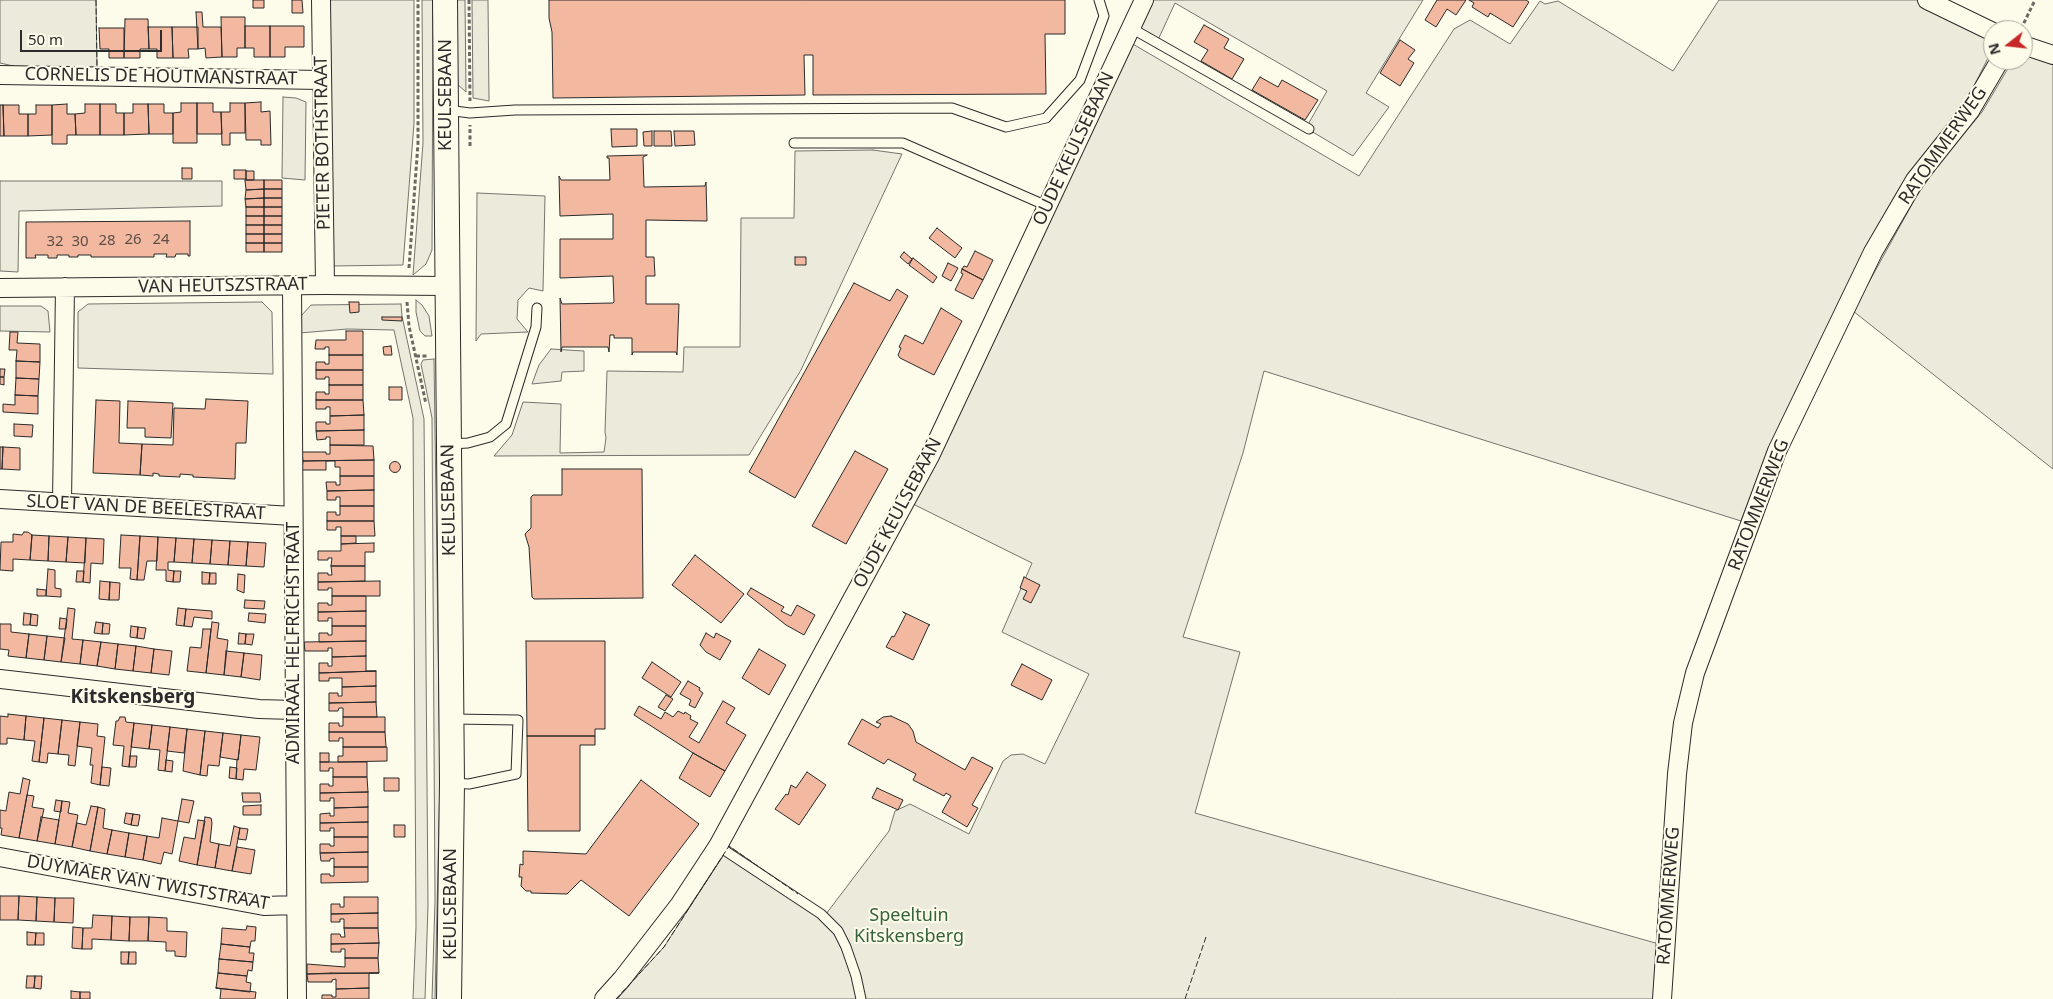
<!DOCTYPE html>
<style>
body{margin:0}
#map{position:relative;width:2053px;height:999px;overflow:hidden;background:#fdfbea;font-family:"Noto Sans",sans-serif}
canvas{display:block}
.north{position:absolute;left:1983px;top:20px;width:50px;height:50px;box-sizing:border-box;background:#fdfbea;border:1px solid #a9a89e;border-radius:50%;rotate:254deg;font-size:14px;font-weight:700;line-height:20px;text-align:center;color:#2b2b2b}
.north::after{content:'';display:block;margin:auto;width:18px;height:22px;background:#c62828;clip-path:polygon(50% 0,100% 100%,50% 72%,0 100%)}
.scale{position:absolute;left:20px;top:30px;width:142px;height:22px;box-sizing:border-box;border:2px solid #2b2b2b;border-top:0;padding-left:6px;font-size:15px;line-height:18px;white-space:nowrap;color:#2b2b2b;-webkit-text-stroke:4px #fdfbea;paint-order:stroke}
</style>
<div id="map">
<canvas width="2053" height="999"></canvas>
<div class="north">N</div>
<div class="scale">50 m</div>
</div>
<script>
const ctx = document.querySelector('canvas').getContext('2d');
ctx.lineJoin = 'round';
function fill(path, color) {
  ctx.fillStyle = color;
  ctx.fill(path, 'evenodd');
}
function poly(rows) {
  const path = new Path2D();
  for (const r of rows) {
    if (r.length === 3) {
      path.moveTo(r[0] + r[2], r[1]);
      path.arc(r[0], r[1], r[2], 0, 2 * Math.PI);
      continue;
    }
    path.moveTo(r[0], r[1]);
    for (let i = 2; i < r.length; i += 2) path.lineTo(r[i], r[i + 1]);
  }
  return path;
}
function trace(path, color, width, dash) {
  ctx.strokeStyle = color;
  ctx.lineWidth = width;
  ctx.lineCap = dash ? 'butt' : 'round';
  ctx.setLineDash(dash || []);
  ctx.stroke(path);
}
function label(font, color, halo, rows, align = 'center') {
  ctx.font = font + ' "Noto Sans",sans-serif';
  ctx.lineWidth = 4;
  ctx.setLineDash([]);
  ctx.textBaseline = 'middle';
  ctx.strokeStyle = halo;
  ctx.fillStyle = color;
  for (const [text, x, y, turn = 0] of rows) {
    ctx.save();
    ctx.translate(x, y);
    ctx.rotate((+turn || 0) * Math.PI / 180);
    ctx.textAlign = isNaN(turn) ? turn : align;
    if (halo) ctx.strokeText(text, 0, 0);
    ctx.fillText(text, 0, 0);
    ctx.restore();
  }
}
const green = poly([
 [0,0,96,0,97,67,18,67,0,63,0,0],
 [329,0,414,0,414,123,403,265,331,266,329,0],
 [422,0,433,0,432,250,426,264,413,275,423,143,422,0],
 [456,0,465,0,466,92,457,84,456,0],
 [472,0,488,0,489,101,473,98,472,0],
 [1152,0,1423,0,1366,93,1389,107,1353,156,1306,128,1327,91,1175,3,1157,42,1137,31,1152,0],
 [1719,0,1917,0,1953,18,1989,39,1990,54,1970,94,1900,187,1863,252,1766,456,1741,521,1264,371,1243,453,1183,637,1240,652,1195,813,1659,944,1654,999,616,999,664,947,729,846,826,914,889,831,895,811,910,804,969,834,1003,761,1011,755,1023,754,1045,764,1089,674,1002,632,1032,563,911,503,1131,43,1359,176,1454,29,1470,20,1510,44,1540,1,1545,4,1558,1,1673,71,1719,0],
 [2023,54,2053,60,2053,469,1853,311,1916,197,1941,161,1982,112,2013,60,2023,60,2023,54],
 [283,97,296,98,306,102,305,180,282,178,283,97],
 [873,150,902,154,801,370,749,455,494,456,512,435,523,402,561,404,560,453,604,452,606,438,605,432,607,371,683,372,684,347,740,347,741,218,794,218,795,151,873,150],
 [0,181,222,181,222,206,19,211,18,272,0,271,0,181],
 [477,193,545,196,543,291,529,288,518,300,517,319,528,332,481,334,476,341,477,193],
 [416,300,422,305,429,316,432,336,425,336,420,331,416,312,416,300],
 [262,302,272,312,273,374,78,368,78,312,88,304,262,302],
 [401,304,402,316,424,419,428,905,425,999,413,999,416,927,413,418,394,330,347,329,300,333,301,316,311,305,401,304],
 [0,306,41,306,48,311,50,332,0,331,0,306],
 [551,349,584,351,584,371,562,372,561,381,532,384,539,365,551,349],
 [434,359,440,777,435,999,432,999,435,901,432,418,421,364,423,360,434,359]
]);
const building = poly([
 [253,0,264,0,264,8,253,8,253,0],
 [292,0,302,0,303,13,292,13,292,0],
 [549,0,1065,0,1065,34,1045,34,1046,94,813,95,813,55,804,55,805,95,553,98,552,32,549,18,549,0],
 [1437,0,1466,0,1456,15,1447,9,1436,27,1425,20,1437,0],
 [1469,0,1526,0,1529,2,1513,27,1490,13,1488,17,1472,7,1474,3,1469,0],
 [196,12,202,12,203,27,221,27,222,57,206,58,205,48,198,49,196,12],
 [221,17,245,17,245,48,237,48,237,57,222,57,221,17],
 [125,19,148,19,149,49,140,49,140,58,124,58,125,19],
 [1204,25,1229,39,1224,48,1244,59,1232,79,1201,61,1208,50,1194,42,1204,25],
 [245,26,270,26,270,57,254,57,254,48,245,48,245,26],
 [270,26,304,26,304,47,285,47,285,57,270,57,270,26],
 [148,27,172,27,173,58,157,58,157,49,149,49,148,27],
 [172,27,198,27,198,49,188,49,189,58,173,58,172,27],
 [99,28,124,28,124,58,109,58,109,49,100,49,99,28],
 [1400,40,1415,50,1408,59,1414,63,1400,86,1380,73,1400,40],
 [1260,77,1278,87,1282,80,1318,100,1305,120,1252,90,1260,77],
 [261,102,261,112,270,111,271,145,261,145,261,140,246,140,245,103,261,102],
 [181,103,197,103,197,143,173,143,173,113,181,112,181,103],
 [197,103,213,103,213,112,221,112,222,134,197,134,197,103],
 [230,103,245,103,245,133,230,133,230,145,222,145,221,112,230,112,230,103],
 [67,104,67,114,75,114,76,135,67,135,67,144,52,144,52,105,67,104],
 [85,104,100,104,100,135,76,135,75,114,85,113,85,104],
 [100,104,116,104,116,113,124,113,124,135,100,135,100,104],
 [133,104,148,104,149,134,124,135,124,113,133,113,133,104],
 [148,104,164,104,164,113,173,113,173,134,149,134,148,104],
 [0,105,3,105,4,136,0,136,0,105],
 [3,105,19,105,19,114,28,114,28,136,4,136,3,105],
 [36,105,52,105,52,135,28,136,28,114,36,114,36,105],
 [611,129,637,129,637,146,612,147,611,129],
 [652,131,652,146,644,146,643,132,652,131],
 [654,131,671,131,672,146,654,146,654,131],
 [674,131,694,131,695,145,675,146,674,131],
 [647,155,643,157,644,187,705,186,706,182,707,221,646,220,646,257,654,257,655,276,646,276,646,304,679,304,677,355,676,352,633,352,632,355,632,338,614,338,614,335,610,335,609,352,608,347,562,347,561,352,560,298,562,304,613,303,614,302,613,276,560,278,560,239,613,239,613,214,560,216,559,176,561,180,610,180,609,158,607,158,607,156,647,155],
 [182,168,192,168,192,179,182,179,182,168],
 [234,170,246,170,246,179,234,179,234,170],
 [246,171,254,171,254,180,246,180,246,171],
 [245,180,264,180,264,189,246,190,245,180],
 [264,180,282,180,282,189,264,189,264,180],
 [264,189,264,198,245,199,246,190,264,189],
 [264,189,282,189,282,198,264,198,264,189],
 [264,198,264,207,246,207,245,199,264,198],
 [264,198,282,198,282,207,264,207,264,198],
 [246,207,264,207,264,216,246,216,246,207],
 [264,207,282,207,282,216,264,216,264,207],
 [246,216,264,216,264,225,246,225,246,216],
 [264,216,282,216,282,225,264,225,264,216],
 [190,221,190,256,188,256,188,254,176,254,175,257,166,257,167,254,154,254,154,257,91,257,91,255,78,255,78,257,69,257,69,255,57,255,57,258,48,258,48,255,35,255,36,258,26,258,26,222,190,221],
 [246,225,264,225,264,234,246,234,246,225],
 [264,225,282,225,282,234,264,234,264,225],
 [937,228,962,248,955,258,929,238,937,228],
 [246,234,264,234,264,243,246,243,246,234],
 [264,234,282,234,282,243,264,243,264,234],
 [246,243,264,243,264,252,246,252,246,243],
 [264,243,282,243,282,252,264,252,264,243],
 [975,251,993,260,983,280,962,269,964,266,967,267,975,251],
 [904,252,912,259,908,264,900,257,904,252],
 [795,257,806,257,806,265,795,265,795,257],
 [913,258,937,277,933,283,909,265,913,258],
 [948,263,958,268,951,281,942,276,948,263],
 [962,269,983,280,973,299,955,290,963,274,961,273,962,269],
 [854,283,890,301,897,289,908,296,795,498,749,472,854,283],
 [349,302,359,302,359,312,350,313,349,302],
 [941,308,962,321,934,375,900,358,898,355,901,348,899,347,905,335,923,344,941,308],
 [382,317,402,317,402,321,382,320,382,317],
 [346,331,363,331,363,355,329,355,329,347,325,347,325,349,315,349,316,340,346,340,346,331],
 [10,332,18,332,17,343,40,344,40,362,16,361,17,350,9,350,10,332],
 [391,346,392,355,384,355,383,347,391,346],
 [329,355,363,355,363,370,316,370,316,362,325,362,325,364,329,364,329,355],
 [16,361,40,362,39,379,16,378,16,361],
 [0,369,5,369,4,377,0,377,0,369],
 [316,370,363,370,363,385,329,385,329,377,325,377,325,379,316,379,316,370],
 [0,377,4,377,4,385,0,384,0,377],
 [16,378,39,379,38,396,15,395,16,378],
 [329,385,363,385,363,400,316,400,316,392,325,392,325,394,329,394,329,385],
 [389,387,402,387,402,400,389,400,389,387],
 [15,395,38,396,38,414,3,412,3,404,15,405,15,395],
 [206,399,248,401,246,443,236,443,235,479,193,477,193,475,180,474,180,477,159,476,159,474,153,473,153,476,140,475,142,444,173,445,174,408,205,409,206,399],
 [96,400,120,401,119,443,142,444,140,475,93,473,96,400],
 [316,400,363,400,364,415,330,416,330,407,326,407,326,409,316,409,316,400],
 [128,401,173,403,171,438,145,437,145,428,127,428,128,401],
 [364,415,364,430,316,431,316,422,326,422,326,424,330,424,330,416,364,415],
 [14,424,33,425,32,437,14,436,14,424],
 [364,430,364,445,330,445,330,437,326,437,326,439,317,440,316,431,364,430],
 [330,445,373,446,374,460,303,461,302,452,326,452,326,454,330,454,330,445],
 [0,447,3,447,2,469,0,469,0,447],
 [3,447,20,448,20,470,2,469,3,447],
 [855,451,888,469,846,544,812,526,855,451],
 [374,460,374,476,340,476,340,467,335,467,335,461,326,461,326,470,302,470,303,461,374,460],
 [395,467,5.5],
 [562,469,642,469,643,598,534,599,532,597,529,547,525,534,531,528,531,497,533,495,562,495,562,469],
 [340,476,374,476,374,490,327,491,326,482,336,482,336,485,340,485,340,476],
 [374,490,374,506,340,506,340,497,336,497,336,500,327,500,327,491,374,490],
 [340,506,374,506,374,521,327,521,327,512,336,512,336,515,340,515,340,506],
 [327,521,374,521,375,536,341,536,341,527,336,527,336,530,327,530,327,521],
 [24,532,28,532,32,535,30,560,13,559,13,571,0,570,1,542,13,542,13,534,22,535,24,532],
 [32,535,49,536,48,561,30,560,32,535],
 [121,535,140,536,137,580,130,579,131,568,119,568,121,535],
 [49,536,68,537,66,562,48,561,49,536],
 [140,536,158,537,157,561,147,561,144,580,137,580,140,536],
 [341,536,356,536,356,543,341,544,341,536],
 [68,537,86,538,85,563,66,562,68,537],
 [158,537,176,538,174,562,168,562,168,570,174,571,173,582,166,581,166,570,156,570,158,537],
 [86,538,104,539,103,564,91,563,90,583,83,582,86,538],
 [176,538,194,539,192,563,174,562,176,538],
 [194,539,212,540,210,564,192,563,194,539],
 [212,540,230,541,228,565,210,564,212,540],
 [230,541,248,542,246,566,228,565,230,541],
 [248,542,266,543,264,567,246,566,248,542],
 [374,543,374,552,365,552,365,566,331,566,332,558,328,558,328,560,318,560,318,551,341,551,341,544,374,543],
 [695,555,744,594,721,623,672,585,695,555],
 [331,566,365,566,365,581,318,582,318,573,328,573,328,575,332,575,331,566],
 [48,569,55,570,55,588,61,589,61,597,46,596,48,569],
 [77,571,84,571,83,582,76,582,77,571],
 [174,571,181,571,180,582,173,582,174,571],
 [202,572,210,573,209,584,202,584,202,572],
 [210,573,216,573,216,584,209,584,210,573],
 [238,574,245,575,244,593,237,590,238,574],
 [1024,577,1040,585,1031,603,1023,599,1027,591,1020,588,1024,577],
 [100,581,110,582,109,600,99,599,100,581],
 [380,581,380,596,332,596,332,588,328,588,328,590,318,590,318,582,380,581],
 [110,582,120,583,119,600,109,600,110,582],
 [751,588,784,607,781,611,791,616,797,605,815,615,804,635,786,625,747,594,751,588],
 [37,589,46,590,46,596,37,596,37,589],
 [332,596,366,596,366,611,318,612,318,603,328,603,328,605,332,605,332,596],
 [245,600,265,601,264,609,244,608,245,600],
 [68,608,75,609,72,639,83,640,80,664,61,662,68,608],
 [178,608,186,609,184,626,176,625,178,608],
 [186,609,212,611,212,619,194,617,192,627,184,626,186,609],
 [366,611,366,626,332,626,332,618,328,618,328,621,318,621,318,612,366,611],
 [903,612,930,625,929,625,913,660,886,647,892,636,894,637,906,614,903,612],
 [24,613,31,614,30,625,23,625,24,613],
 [249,613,266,614,265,623,248,621,249,613],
 [31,614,38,615,37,626,30,625,31,614],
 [60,618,67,619,66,629,59,629,60,618],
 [96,622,103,623,102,634,94,633,96,622],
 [212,622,219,623,217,638,228,640,224,675,206,673,212,622],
 [103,623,110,624,109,634,102,634,103,623],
 [0,624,11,624,11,632,29,634,26,658,8,656,9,650,0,649,0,624],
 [131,626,138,627,137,638,130,637,131,626],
 [332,626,366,626,366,641,319,642,319,633,328,633,328,635,332,635,332,626],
 [138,627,146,628,144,639,137,638,138,627],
 [203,629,211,629,206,673,187,671,190,647,201,648,203,629],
 [239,633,246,634,245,644,238,644,239,633],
 [706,633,714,638,716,633,731,641,720,660,706,652,700,645,706,633],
 [29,634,47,636,44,660,26,658,29,634],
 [246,634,254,634,252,645,245,644,246,634],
 [47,636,65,638,61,662,44,660,47,636],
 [83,640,101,642,97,666,80,664,83,640],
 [366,641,366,656,332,657,332,648,328,648,328,651,305,651,304,642,366,641],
 [526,641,605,641,605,729,595,729,595,736,527,736,526,641],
 [101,642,118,644,115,669,97,666,101,642],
 [118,644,136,646,133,671,115,669,118,644],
 [136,646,154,649,151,673,133,671,136,646],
 [154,649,172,651,169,675,151,673,154,649],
 [759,649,786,665,769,695,742,678,759,649],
 [226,651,244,653,241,677,224,675,226,651],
 [244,653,262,655,260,680,241,677,244,653],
 [366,656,366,671,376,671,319,673,319,663,328,663,328,666,332,666,332,657,366,656],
 [652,662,681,682,671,697,642,678,652,662],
 [1022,664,1052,680,1042,700,1011,685,1022,664],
 [376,671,376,686,342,687,342,678,329,678,329,681,319,681,319,673,376,671],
 [688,681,700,688,699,690,703,693,695,708,689,705,691,700,680,694,688,681],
 [376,686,376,702,329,703,329,693,338,693,338,696,342,696,342,687,376,686],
 [666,695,673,699,665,711,658,707,666,695],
 [723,701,735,708,726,723,746,735,725,771,693,753,634,715,639,706,661,719,665,712,673,717,678,711,684,714,685,712,691,716,690,719,698,723,689,737,699,743,723,701],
 [376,702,377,717,343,717,343,708,339,708,338,711,329,711,329,703,376,702],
 [8,714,26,716,24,740,7,738,7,744,0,744,0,716,8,717,8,714],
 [26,716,44,718,39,762,32,761,35,741,24,740,26,716],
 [891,716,908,724,913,731,916,742,965,770,972,757,993,768,972,805,978,808,967,827,942,812,951,796,946,793,944,796,913,780,916,774,888,759,884,764,848,744,862,719,878,728,881,724,876,722,883,717,891,716],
 [120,717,125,717,126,722,134,723,129,767,122,766,124,746,113,745,116,721,118,721,120,717],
 [343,717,385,717,385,732,329,732,329,723,339,723,339,726,343,726,343,717],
 [44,718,62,720,58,754,48,753,47,763,39,762,44,718],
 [62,720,80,722,75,766,68,765,69,755,58,754,62,720],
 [80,722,98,724,97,736,105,737,100,785,91,783,93,765,90,765,92,748,77,746,80,722],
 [134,723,152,725,149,749,131,747,134,723],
 [152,725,170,727,165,771,158,770,160,750,149,749,152,725],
 [170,727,187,729,184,753,167,751,170,727],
 [187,729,205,731,200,775,183,771,187,729],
 [205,731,223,733,219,766,208,765,207,776,200,775,205,731],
 [329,732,385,732,386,747,343,747,343,738,339,738,339,741,329,741,329,732],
 [223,733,241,735,238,760,220,757,223,733],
 [241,735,260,737,256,770,244,769,243,780,236,779,237,759,238,760,241,735],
 [527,736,595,736,595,745,580,745,580,831,528,831,527,736],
 [343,747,387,747,387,761,338,762,338,756,343,756,343,747],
 [320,753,329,753,329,762,320,762,320,753],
 [693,753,725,771,710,797,679,778,693,753],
 [130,756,137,756,136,767,129,767,130,756],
 [166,760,173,761,172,772,165,771,166,760],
 [320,762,367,762,367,777,333,777,333,768,329,768,329,771,320,771,320,762],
 [102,767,111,768,109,786,100,785,102,767],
 [230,767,237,768,236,779,229,778,230,767],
 [807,772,826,785,799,825,775,809,786,794,788,795,791,785,796,788,807,772],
 [333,777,367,777,368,792,320,793,320,784,329,784,329,786,333,786,333,777],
 [23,778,30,780,19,838,1,835,2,828,0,828,0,810,6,811,9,792,20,794,23,778],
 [384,778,399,778,399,791,384,791,384,778],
 [641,780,699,824,629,916,581,880,567,894,531,893,531,891,526,891,521,886,522,877,519,877,520,864,523,865,523,851,586,854,641,780],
 [877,788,903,800,898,810,872,798,877,788],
 [368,792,368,807,334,808,334,798,330,798,330,801,320,801,320,793,368,792],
 [242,793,260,793,261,802,243,802,242,793],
 [27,795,34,796,32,807,44,809,37,841,19,838,27,795],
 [182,799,194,801,189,823,178,821,182,799],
 [56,800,62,801,61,812,54,811,56,800],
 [62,801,70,802,68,813,78,815,72,847,55,844,62,801],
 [261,805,261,815,243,815,243,806,261,805],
 [91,806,98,807,90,851,72,847,77,823,86,825,91,806],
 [98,807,105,809,103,828,112,830,107,854,90,851,98,807],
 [368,807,368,822,320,823,320,814,330,813,330,816,334,816,334,808,368,807],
 [126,813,133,814,131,825,124,823,126,813],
 [133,814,140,815,138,826,131,825,133,814],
 [41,817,59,820,55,844,37,841,41,817],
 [205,817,211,818,212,823,210,842,219,844,215,868,197,865,205,817],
 [162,818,178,821,172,854,164,852,161,864,143,860,147,836,159,838,162,818],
 [198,820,205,821,197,865,179,861,184,837,195,839,198,820],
 [368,822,368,837,334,837,334,828,330,828,330,831,320,831,320,823,368,822],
 [394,825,405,825,405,837,394,837,394,825],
 [234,826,240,828,232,871,215,868,219,844,230,846,234,826],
 [240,828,248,829,246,840,238,839,240,828],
 [112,830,129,833,125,857,107,854,112,830],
 [129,833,147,836,143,860,125,857,129,833],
 [334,837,368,837,368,852,320,853,320,844,330,844,330,846,334,846,334,837],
 [237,847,255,850,251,874,232,871,237,847],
 [368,852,368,867,334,867,334,858,330,859,330,861,321,861,320,853,368,852],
 [334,867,368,867,368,882,321,883,321,874,330,874,330,876,334,876,334,867],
 [0,896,19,896,18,920,0,920,0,896],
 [19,896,37,897,36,921,18,920,19,896],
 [37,897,55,898,54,922,36,921,37,897],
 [344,897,378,897,378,913,331,914,331,904,340,904,340,907,344,907,344,897],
 [55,898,74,898,73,923,54,922,55,898],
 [378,913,378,928,344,928,344,919,340,919,340,922,331,922,331,914,378,913],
 [93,915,112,916,111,940,92,939,92,949,82,949,83,928,92,928,93,915],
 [112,916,130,917,129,941,111,940,112,916],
 [130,917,149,917,148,941,129,941,130,917],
 [149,917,167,918,167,931,187,932,186,957,175,956,175,951,166,951,166,942,148,941,149,917],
 [247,926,256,927,255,941,251,941,250,947,221,944,222,928,246,930,247,926],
 [73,927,83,928,82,949,72,948,73,927],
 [344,928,378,928,379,943,331,944,331,934,340,934,341,937,345,937,344,928],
 [27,932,36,933,35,945,27,945,27,932],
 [36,933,44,933,44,945,35,945,36,933],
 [379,943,378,958,345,958,345,949,341,949,341,952,331,952,331,944,379,943],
 [221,944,250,947,249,953,254,953,253,962,219,959,221,944],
 [121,952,129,952,128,964,121,964,121,952],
 [129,952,136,952,136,964,128,964,129,952],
 [345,958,378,958,379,973,307,974,307,964,345,967,345,958],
 [219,959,253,962,252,971,248,970,247,976,218,973,219,959],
 [218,973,247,976,246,982,251,983,250,992,216,988,218,973],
 [331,973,379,973,369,973,369,988,336,989,336,979,332,980,332,982,308,982,307,974,331,973],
 [27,976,35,976,34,988,26,988,27,976],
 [35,976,42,976,41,989,34,988,35,976],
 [216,988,256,992,255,999,220,999,221,989,216,988],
 [369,988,369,999,322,999,322,995,332,995,332,997,336,997,336,989,369,988],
 [71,991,80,992,80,999,71,999,71,991],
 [80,992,90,992,90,999,80,999,80,992]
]);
const path = poly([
 [469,0,470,101],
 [2021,29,2035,0],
 [470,146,470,125],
 [409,268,418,143,418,0],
 [407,302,409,326,426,404],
 [416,356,428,356]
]);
const lane = poly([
 [1131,28,1309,129],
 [447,110,470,113,515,110,952,108,1006,127,1046,118,1080,80,1104,16,1099,0],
 [794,143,903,143,1047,206],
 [450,444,468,443,490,437,506,424,536,327,537,308],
 [452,783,469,784,516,774,518,720,453,719],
 [718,846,821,914,838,931,846,947,856,976,861,999]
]);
const street = poly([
 [321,0,325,285],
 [1927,0,1993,32],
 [2023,45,2053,55],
 [0,75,322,80],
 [292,286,297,999],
 [0,288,325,285,446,286],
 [0,499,293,516],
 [62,502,65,287],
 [0,679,259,709,294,710],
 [0,857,264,906,296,905],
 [604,999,622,979,680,904,718,846,930,456,1144,0],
 [1662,999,1677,774,1683,723,1695,673,1777,451,1873,252,1915,180,1970,111,2000,60]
]);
const secondary = poly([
 [445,0,452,783,449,999]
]);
const fence = poly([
 [96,0,97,67],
 [616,999,664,947,729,846,798,894],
 [1185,999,1206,937]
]);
const numberNames = [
 ["26",133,240],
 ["24",161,240],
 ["28",107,241],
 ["32",55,242],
 ["30",80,242]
];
const streetNames = [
 ["CORNELIS DE HOUTMANSTRAAT",161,77,1],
 ["KEULSEBAAN",446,95,-90],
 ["PIETER BOTHSTRAAT",323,143,-91],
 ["RATOMMERWEG",1943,146,-55],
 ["OUDE KEULSEBAAN",1074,149,-65],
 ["VAN HEUTSZSTRAAT",223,286,-1],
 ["KEULSEBAAN",449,500,-91],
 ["RATOMMERWEG",1759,505,-69],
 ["SLOET VAN DE BEELESTRAAT",146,508,3],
 ["OUDE KEULSEBAAN",898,513,-62],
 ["ADMIRAAL HELFRICHSTRAAT",294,643,-90],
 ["DUYMAER VAN TWISTSTRAAT",148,883,10],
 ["RATOMMERWEG",1669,896,-86],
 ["KEULSEBAAN",451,904,-90]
];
const parkNames = [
 ["Speeltuin",909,916],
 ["Kitskensberg",909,937]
];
const neighbourhoodNames = [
 ["Kitskensberg",133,698]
];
fill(green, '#ecebdb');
trace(green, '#74746e', 1);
fill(building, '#f2b8a0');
trace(building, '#2b2b2b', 1);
trace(lane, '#2b2b2b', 11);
trace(street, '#2b2b2b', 20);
trace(secondary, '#2b2b2b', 26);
trace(path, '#6a6964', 3, [4, 2.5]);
trace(lane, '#fdfbea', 9);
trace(street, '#fdfbea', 18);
trace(secondary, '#fdfbea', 24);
trace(fence, '#2b2b2b', 1, [6, 2.5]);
label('15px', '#5d4e48', null, numberNames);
label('18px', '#2b2b2b', '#fdfbea', streetNames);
label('18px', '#34623c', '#fdfbea', parkNames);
label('bold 19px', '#2b2b2b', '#fdfbea', neighbourhoodNames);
</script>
